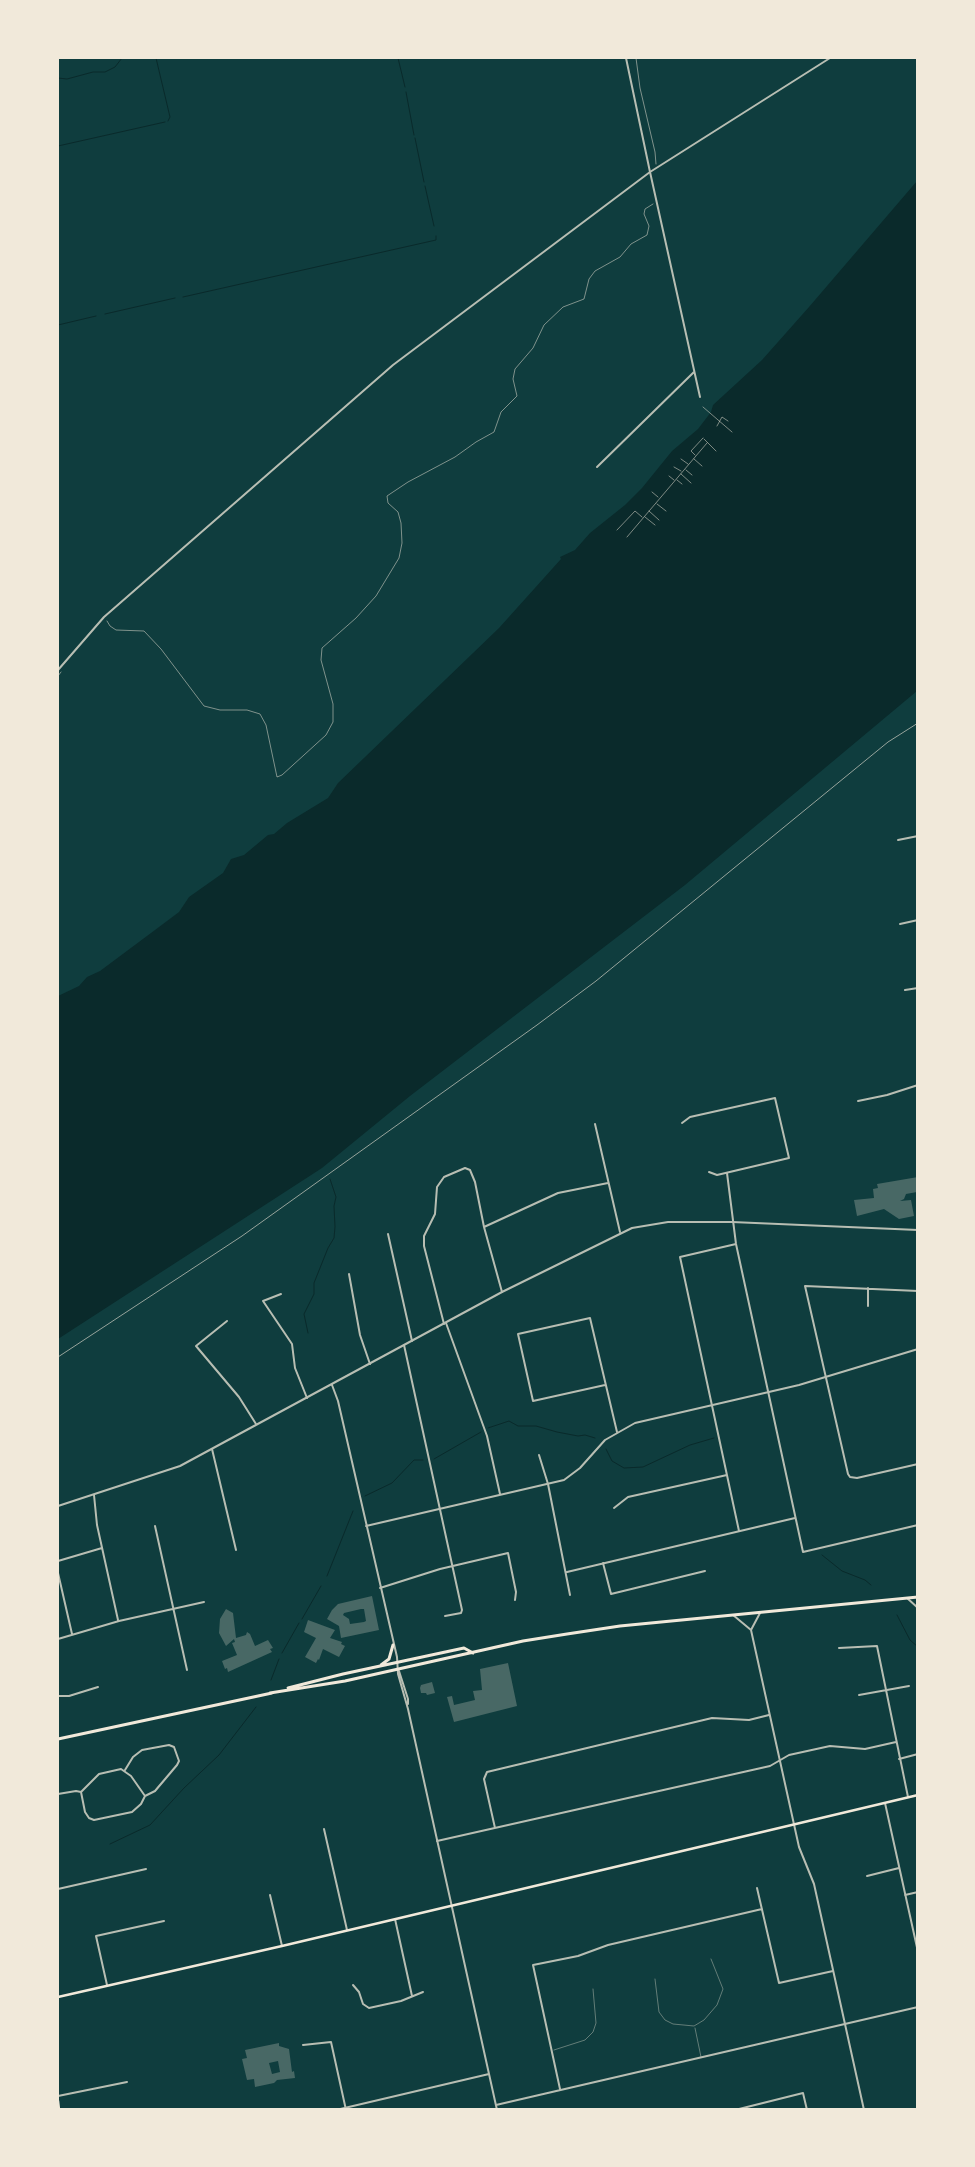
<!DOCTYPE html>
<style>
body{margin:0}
#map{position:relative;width:975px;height:2167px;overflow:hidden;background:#0f3d3e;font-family:"Asap Condensed",sans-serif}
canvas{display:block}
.frame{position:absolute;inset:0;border:59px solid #f1e9da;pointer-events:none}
</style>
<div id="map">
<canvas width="975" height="2167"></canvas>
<div class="frame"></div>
</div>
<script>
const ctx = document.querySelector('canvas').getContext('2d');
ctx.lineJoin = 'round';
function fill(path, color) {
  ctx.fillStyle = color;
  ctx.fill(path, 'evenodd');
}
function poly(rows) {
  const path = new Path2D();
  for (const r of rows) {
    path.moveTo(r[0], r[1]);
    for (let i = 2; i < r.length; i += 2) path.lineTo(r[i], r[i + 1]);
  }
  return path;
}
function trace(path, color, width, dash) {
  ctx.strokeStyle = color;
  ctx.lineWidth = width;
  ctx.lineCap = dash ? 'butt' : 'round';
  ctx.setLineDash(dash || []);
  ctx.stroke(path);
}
const water = poly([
 [917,181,917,691,685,885,410,1096,322,1168,58,1339,58,996,79,986,87,977,100,971,151,933,179,912,189,897,223,873,231,859,244,855,268,835,274,834,287,823,328,798,338,783,499,628,561,559,560,557,575,550,590,533,625,505,642,488,672,451,698,429,711,412,713,405,762,360,809,307]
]);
const stream = poly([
 [156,58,170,117,168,121],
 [398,58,405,87],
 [58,78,67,79,93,72,105,72,115,67,122,58],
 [406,92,414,135],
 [415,138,424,182],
 [58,146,165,122],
 [425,186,434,226],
 [183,297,436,240,436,236],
 [105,314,175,298],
 [58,325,96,316],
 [308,1333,304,1314,314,1294,314,1283,328,1248,334,1238,335,1227,334,1206,336,1197,330,1179],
 [488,1428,509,1421,518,1426,536,1426,557,1432,578,1436,585,1435,595,1438],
 [606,1449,612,1461,624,1468,643,1467,690,1445,714,1438],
 [434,1459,481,1432],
 [365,1496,392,1483,414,1460,423,1460],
 [822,1555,842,1571,865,1580,871,1585],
 [327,1576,353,1511],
 [897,1615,910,1640,918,1647],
 [302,1619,321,1586],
 [282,1653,299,1623],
 [271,1680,279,1659],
 [110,1844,150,1825,184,1788,219,1755,256,1707]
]);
const building = poly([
 [918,1177,917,1192,906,1194,904,1199,900,1201,911,1200,914,1216,899,1219,884,1209,857,1216,854,1200,874,1198,873,1189,878,1188,877,1184],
 [372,1596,379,1630,341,1638,339,1626,327,1619,332,1610,338,1604],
 [361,1609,364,1609,366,1621,364,1622,350,1624,349,1619,343,1615,344,1613],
 [226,1609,233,1613,236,1638,246,1635,247,1632,250,1634,255,1646,268,1640,273,1648,270,1649,272,1652,228,1672,227,1668,225,1669,222,1661,237,1655,232,1643,235,1642,234,1639,226,1646,219,1633,220,1619],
 [308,1620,335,1630,330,1638,342,1642,341,1644,345,1646,339,1657,323,1649,319,1660,318,1659,316,1663,305,1657,316,1638,304,1632],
 [508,1663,517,1706,454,1722,447,1697,452,1696,454,1705,475,1700,473,1691,482,1690,480,1669],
 [432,1682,435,1693,427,1695,426,1693,421,1693,420,1688,421,1685],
 [279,2043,279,2046,289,2049,292,2072,294,2071,295,2078,277,2080,274,2083,255,2087,254,2079,247,2080,242,2059,247,2058,245,2050],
 [278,2061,280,2072,272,2074,269,2063]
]);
const path = poly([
 [636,58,640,88,655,152,656,164],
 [703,407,732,432],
 [717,426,722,417,728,421],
 [704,439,716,451],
 [695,455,691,451,703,438],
 [681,459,688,464],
 [694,459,702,466],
 [674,467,681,471],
 [686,470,692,475],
 [681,474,691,483],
 [669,476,674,480],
 [677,480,682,484],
 [652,492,658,497],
 [657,504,666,511],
 [649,511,659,520],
 [645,517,655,525],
 [617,530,635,511,642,517],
 [627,537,707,443],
 [107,621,110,626,116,630,144,631,161,649,204,706,220,710,247,710,260,714,266,725,277,777,282,775,326,735,333,722,333,704,321,660,322,648,356,618,376,596,399,558,402,543,401,523,398,512,388,503,387,496,408,482,455,457,476,442,494,432,501,412,517,396,513,379,515,369,533,348,544,325,563,307,584,299,589,279,595,271,620,257,631,244,647,235,649,226,644,214,645,209,653,204],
 [58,676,61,672]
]);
const service = poly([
 [655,1979,659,2012,665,2020,673,2024,694,2026,704,2020,717,2005,723,1989,711,1959],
 [695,2028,701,2057],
 [554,2050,585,2040,593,2032,596,2023,593,1989]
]);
const minor = poly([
 [700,397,650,172,830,58],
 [597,467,694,372],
 [898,840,918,836],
 [900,924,918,920],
 [905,990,918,988],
 [858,1101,887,1095,918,1085],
 [682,1123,690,1117,775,1098,789,1158,717,1175,709,1172],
 [595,1124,620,1232],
 [727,1173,736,1244,803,1552,918,1525],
 [484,1227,558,1193,608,1183],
 [388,1234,412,1341],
 [736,1244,680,1257,739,1531],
 [349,1274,360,1335,370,1364],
 [918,1291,805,1286,848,1474,850,1477,857,1478,918,1464],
 [281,1294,263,1301,292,1344,295,1368,307,1398],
 [868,1306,868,1288],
 [227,1321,196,1346,239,1397,256,1424],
 [446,1323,487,1436,500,1494],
 [444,1324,424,1246,424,1236,435,1214,437,1187,444,1177,465,1168,470,1170,475,1182,484,1227,502,1292],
 [404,1345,462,1610,461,1613,445,1616],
 [605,1385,533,1401,518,1334,590,1318,617,1432],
 [212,1449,236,1550],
 [539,1455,548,1484,570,1595],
 [94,1495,97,1525,118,1620],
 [614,1508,628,1497,727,1475],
 [155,1526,187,1670],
 [58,1561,102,1548],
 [603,1563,611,1594,705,1571],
 [567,1572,795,1518],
 [58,1573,72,1634],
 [380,1588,440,1569,508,1553,516,1592,515,1600],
 [907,1598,918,1608],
 [58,1639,119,1621,204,1602],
 [839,1648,877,1646,908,1797],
 [859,1695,909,1686],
 [58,1696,69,1696,98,1687],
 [899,1759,918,1754],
 [125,1770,133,1757,142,1750,169,1745,174,1747,179,1761,177,1765,155,1791,145,1796],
 [81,1792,85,1812,89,1818,94,1820,132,1812,141,1804,145,1796],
 [58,1794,76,1791,81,1792,99,1774,121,1769,131,1776,145,1796],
 [885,1803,918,1952],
 [495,1828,484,1779,487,1772,712,1718,749,1720,769,1715],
 [324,1829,347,1930],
 [437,1841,770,1766,789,1755,830,1746,865,1749,896,1742],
 [867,1876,899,1868],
 [757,1888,779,1983,833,1971],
 [58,1889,146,1869],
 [270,1895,282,1946],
 [905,1895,918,1892],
 [395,1919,412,1996],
 [107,1985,96,1936,164,1921],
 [353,1985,359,1992,363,2004,369,2008,401,2001,423,1992],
 [303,2045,331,2042,346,2110],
 [560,2089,533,1965,578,1956,608,1945,762,1909],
 [58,2096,127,2082],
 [496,2105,918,2007],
 [735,2110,803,2093,807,2110]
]);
const tertiary = poly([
 [58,670,104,617,393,365,650,172,626,58],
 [332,1385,338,1401,397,1657,398,1674,408,1709,497,2110],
 [58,1506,180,1466,502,1292,632,1228,668,1222,732,1222,918,1230],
 [366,1526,564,1480,580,1468,605,1440,635,1423,799,1385,918,1349],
 [733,1615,751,1630,799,1847,814,1884,864,2110],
 [751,1630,760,1613],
 [399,1671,408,1699,408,1704],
 [336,2110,489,2074]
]);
const secondary = poly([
 [58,1997,282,1946,918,1795],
 [58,2101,59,2110]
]);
const trunk = poly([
 [381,1665,389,1659,393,1645],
 [288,1688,343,1674,464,1648,473,1653],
 [270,1693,345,1681,523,1641,567,1634,620,1626,918,1597],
 [58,1739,272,1693]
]);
const rail = poly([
 [58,1357,242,1236,537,1025,596,981,888,742,918,723]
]);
fill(water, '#0a2a2b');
trace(stream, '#0a2a2b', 1);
fill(building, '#486865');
trace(path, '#f1e9da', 0.5);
trace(service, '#b8beb3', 0.5);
trace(minor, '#b8beb3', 2);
trace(tertiary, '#b8beb3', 2);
trace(secondary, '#f1e9da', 2.5);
trace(trunk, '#f1e9da', 3);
trace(rail, '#97a49c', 1);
</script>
